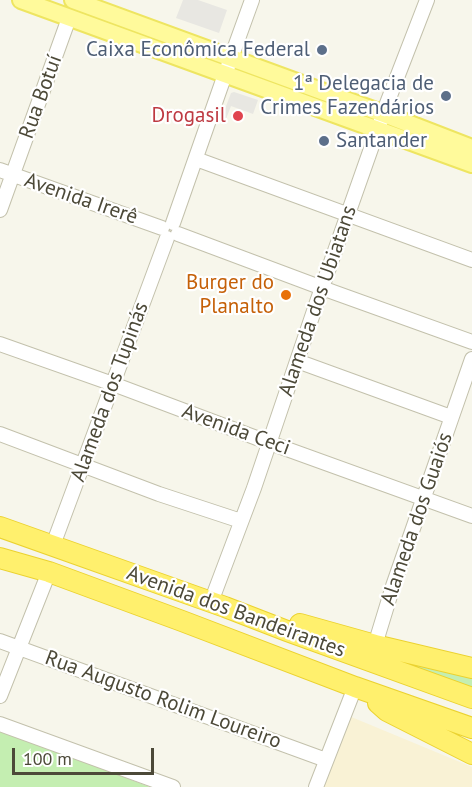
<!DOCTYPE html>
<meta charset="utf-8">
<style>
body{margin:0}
#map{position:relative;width:472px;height:787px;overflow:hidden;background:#f7f6eb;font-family:"PT Sans",sans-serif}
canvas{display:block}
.scale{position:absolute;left:12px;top:748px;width:142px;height:27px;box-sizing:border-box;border:3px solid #4c4938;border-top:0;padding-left:8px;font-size:18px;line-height:21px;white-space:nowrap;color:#4c4938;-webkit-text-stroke:4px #fff;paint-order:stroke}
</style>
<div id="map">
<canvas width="472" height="787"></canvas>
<div class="scale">100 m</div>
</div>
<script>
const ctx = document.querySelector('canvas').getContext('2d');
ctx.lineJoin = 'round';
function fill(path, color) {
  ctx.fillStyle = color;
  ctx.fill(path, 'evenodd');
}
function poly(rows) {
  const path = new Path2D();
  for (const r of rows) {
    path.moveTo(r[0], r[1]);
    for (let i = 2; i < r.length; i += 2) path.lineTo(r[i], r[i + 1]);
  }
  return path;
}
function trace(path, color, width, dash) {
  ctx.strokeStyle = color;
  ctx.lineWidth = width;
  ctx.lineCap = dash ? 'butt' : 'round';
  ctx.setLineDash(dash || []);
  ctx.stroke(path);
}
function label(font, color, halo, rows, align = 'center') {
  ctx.font = font + ' "PT Sans",sans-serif';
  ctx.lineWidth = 4.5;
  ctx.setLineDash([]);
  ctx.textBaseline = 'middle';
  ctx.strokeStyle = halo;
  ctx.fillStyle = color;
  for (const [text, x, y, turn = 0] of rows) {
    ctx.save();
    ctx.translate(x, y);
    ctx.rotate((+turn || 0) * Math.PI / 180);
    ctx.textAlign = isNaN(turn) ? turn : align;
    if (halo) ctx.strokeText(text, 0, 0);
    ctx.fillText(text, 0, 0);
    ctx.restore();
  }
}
const commercial = poly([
 [349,716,472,767,472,787,320,787]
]);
const green = poly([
 [342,639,472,672,472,692],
 [0,730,150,787,0,787]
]);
const parking = poly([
 [183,0,198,0,227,10,219,33,176,18],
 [234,92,258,100,253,114,231,106,226,119,222,117,231,93]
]);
const minor = poly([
 [196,159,472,260],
 [0,170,162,228],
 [0,210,69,18],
 [173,223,222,83,252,0],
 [178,234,333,292,472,342],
 [0,344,113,384,270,443,472,516],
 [297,361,451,417],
 [0,434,159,494,241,521],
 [53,545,167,238],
 [211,602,254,488,317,302,386,106,427,0],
 [0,641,326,760],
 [375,645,393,586,472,359],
 [0,696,49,572],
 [0,724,173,787],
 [316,787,355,687]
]);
const major = poly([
 [21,0,472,164],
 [73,0,384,114,472,148]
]);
const highway = poly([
 [0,527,225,607,287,631,472,698],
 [0,558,49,572,182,621,355,687,472,728],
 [300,624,375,645,472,668],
 [378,703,387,711,472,754]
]);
const markers = [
 [322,50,6,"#5c6f8a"],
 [446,96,6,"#5c6f8a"],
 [238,116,6,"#e0444e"],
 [324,141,6,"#5c6f8a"],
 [286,295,6,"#e8710a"]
];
const serviceNames = [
 ["Caixa Econômica Federal",310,50],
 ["1ª Delegacia de",434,84],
 ["Crimes Fazendários",434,108],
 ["Santander",336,141,"left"]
];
const streetNames = [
 ["Rua Botuí",41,97,-70],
 ["Avenida Irerê",81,199,19],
 ["Alameda dos Ubiatans",318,301,-71],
 ["Alameda dos Tupinás",110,392,-70],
 ["Avenida Ceci",236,430,20],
 ["Alameda dos Guaiós",417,519,-71],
 ["Avenida dos Bandeirantes",236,612,20],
 ["Rua Augusto Rolim Loureiro",163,700,20]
];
const healthNames = [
 ["Drogasil",226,116]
];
const foodNames = [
 ["Burger do",274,283],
 ["Planalto",274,307]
];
fill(commercial, '#f9f2d5');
fill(green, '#c4eeb1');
fill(parking, '#e8e7e2');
trace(minor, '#c3c1ac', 16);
trace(major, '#eee561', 20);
trace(highway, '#ebd230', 22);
trace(minor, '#fff', 14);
trace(major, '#fffa9b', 16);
trace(highway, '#fff06d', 20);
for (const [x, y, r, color] of markers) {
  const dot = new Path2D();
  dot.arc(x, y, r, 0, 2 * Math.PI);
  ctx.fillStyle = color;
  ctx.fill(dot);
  trace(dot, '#fff', 2);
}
label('21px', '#4e5e75', '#fff', serviceNames, 'right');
label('21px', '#4c4938', '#fff', streetNames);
label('21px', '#be3a42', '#fff', healthNames, 'right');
label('21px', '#c56008', '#fff', foodNames, 'right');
</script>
